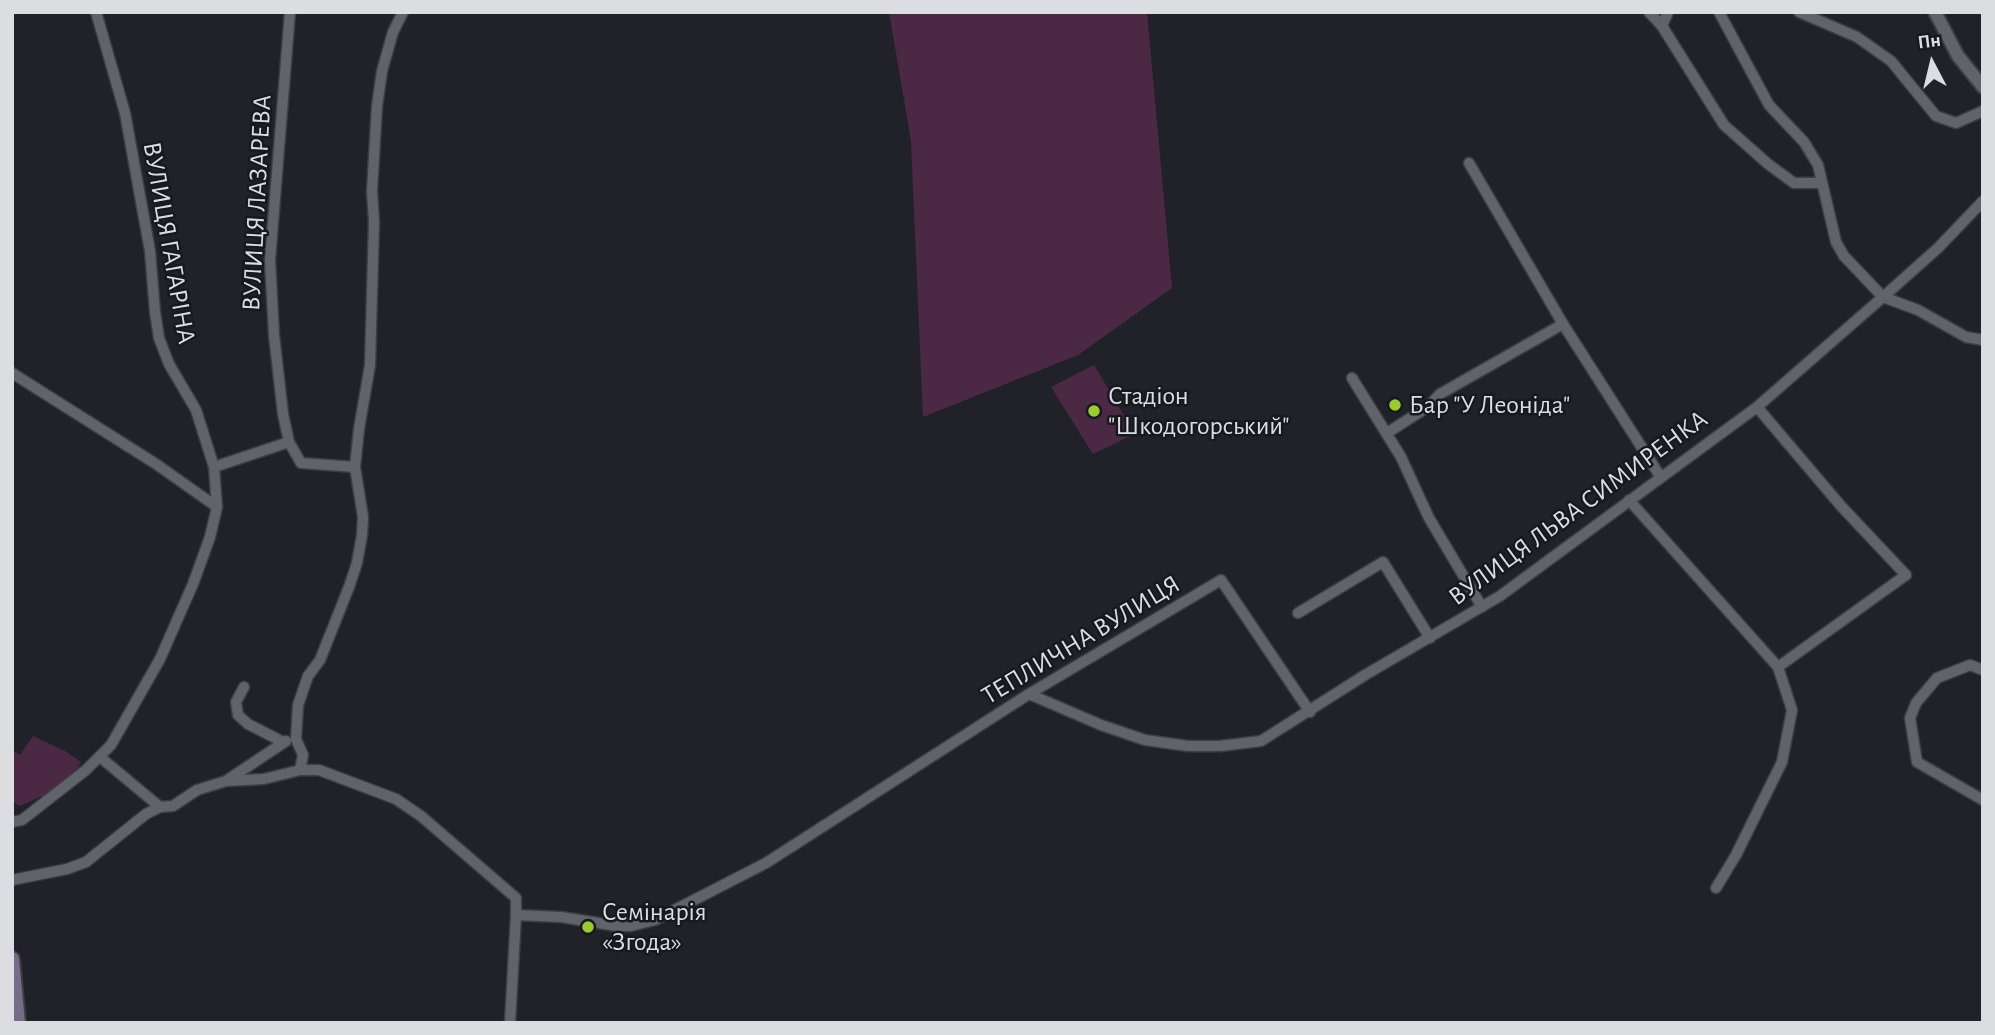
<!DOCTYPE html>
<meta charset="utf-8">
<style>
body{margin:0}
#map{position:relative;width:1995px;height:1035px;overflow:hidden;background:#212229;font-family:"Alegreya Sans",sans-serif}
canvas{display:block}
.frame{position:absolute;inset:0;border:14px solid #dcdde1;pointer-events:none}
.north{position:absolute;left:1897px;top:28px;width:70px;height:70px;-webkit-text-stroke:5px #18191f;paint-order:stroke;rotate:353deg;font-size:19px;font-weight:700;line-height:28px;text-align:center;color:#dcdde1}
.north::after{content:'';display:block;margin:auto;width:24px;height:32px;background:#dcdde1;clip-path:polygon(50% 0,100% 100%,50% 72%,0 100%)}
</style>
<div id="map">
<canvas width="1995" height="1035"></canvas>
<div class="frame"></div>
<div class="north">Пн</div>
</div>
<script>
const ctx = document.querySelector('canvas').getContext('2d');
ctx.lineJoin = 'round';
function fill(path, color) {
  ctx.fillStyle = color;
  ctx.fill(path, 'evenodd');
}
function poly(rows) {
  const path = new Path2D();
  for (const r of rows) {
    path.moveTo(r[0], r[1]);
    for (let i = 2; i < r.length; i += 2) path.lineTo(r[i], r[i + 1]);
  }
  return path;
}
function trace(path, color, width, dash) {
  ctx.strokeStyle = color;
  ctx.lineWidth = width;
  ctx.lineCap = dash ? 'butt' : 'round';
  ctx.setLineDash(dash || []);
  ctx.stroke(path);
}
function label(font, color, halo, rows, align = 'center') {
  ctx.font = font + ' "Alegreya Sans",sans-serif';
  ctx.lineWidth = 5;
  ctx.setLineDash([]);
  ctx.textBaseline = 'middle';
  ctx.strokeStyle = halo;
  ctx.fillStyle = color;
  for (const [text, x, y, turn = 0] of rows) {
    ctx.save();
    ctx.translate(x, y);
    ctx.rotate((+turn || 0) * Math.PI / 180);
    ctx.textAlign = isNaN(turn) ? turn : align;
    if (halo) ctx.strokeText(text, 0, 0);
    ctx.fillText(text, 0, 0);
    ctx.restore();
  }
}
const green = poly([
 [889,12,1147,12,1172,288,1078,355,923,417,911,141],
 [1094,365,1135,434,1093,454,1051,387],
 [33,736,65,751,81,762,76,771,49,793,20,806,12,801,12,750,20,755]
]);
const minor = poly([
 [290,12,270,260,274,335,283,414,289,442,301,463,355,467],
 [1649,12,1662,26,1724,125,1768,164,1794,183,1821,183],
 [1719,12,1769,105,1804,142,1818,165,1836,242,1844,256,1883,297,1918,310,1966,337,1983,340],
 [1799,12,1857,37,1891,61,1936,116,1956,123,1983,111],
 [1662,26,1668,12],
 [1469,163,1563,324,1660,476],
 [12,373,156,464,217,507],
 [1352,378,1401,457,1429,518,1482,607],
 [1757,407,1841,506,1906,575,1778,667],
 [1387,433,1429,406,1440,394,1563,324],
 [214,467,289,442],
 [1629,500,1778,667,1792,710,1782,762,1736,855,1716,888],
 [1298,613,1383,562,1430,638],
 [1983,670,1970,665,1937,678,1916,703,1910,718,1917,762,1983,800],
 [244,687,236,702,238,715,248,724,283,742],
 [1029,694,1101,725,1145,740,1188,746,1220,746,1261,741,1365,675,1500,596,1757,407,1883,297,1938,248,1983,201],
 [100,757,160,807],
 [300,770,319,770,396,799,421,816,516,898,516,915],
 [226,781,286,741],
 [12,822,22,820,86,770,111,745,160,659,193,584,210,537,217,507,214,467,196,410,169,364,159,338,155,312,150,251,125,113,96,12],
 [12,880,67,869,86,862,146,814,160,807,173,806,197,790,226,781,264,779,300,770,303,755,296,739,298,705,308,676,320,660,349,587,357,563,362,535,363,517,355,467,359,429,370,365,374,222,372,191,377,106,382,71,393,32,403,12],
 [510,1023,516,915,561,917,617,926,631,926,655,920,766,863,1029,694,1221,580,1310,712]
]);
const tertiary = poly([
 [1935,12,1958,56,1983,87]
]);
const secondary = poly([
 [12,959,18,1023]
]);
const markers = [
 [1395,405,7,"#9cca31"],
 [1094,411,7,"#9cca31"],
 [588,927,7,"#9cca31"]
];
const streetNames = [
 ["ВУЛИЦЯ ЛАЗАРЕВА",257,203,-87],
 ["ВУЛИЦЯ ГАГАРІНА",169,243,80],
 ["ВУЛИЦЯ ЛЬВА СИМИРЕНКА",1578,508,-36],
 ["ТЕПЛИЧНА ВУЛИЦЯ",1081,640,-31]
];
const poiNames = [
 ["Стадіон",1108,396],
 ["\"Шкодогорський\"",1108,426],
 ["Бар \"У Леоніда\"",1409,405],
 ["Семінарія",602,912],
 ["«Згода»",602,942]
];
fill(green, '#4b2945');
trace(minor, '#3d3e43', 13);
trace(tertiary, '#3d3e43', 16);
trace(secondary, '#3d3e43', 18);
trace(minor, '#61636a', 10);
trace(tertiary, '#61636a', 12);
trace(secondary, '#756d88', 14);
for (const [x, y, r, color] of markers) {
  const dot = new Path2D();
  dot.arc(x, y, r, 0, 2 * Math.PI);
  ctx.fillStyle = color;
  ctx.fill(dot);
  trace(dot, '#18191f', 2.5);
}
label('26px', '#dcdde1', '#18191f', streetNames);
label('26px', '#dcdde1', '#18191f', poiNames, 'left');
</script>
